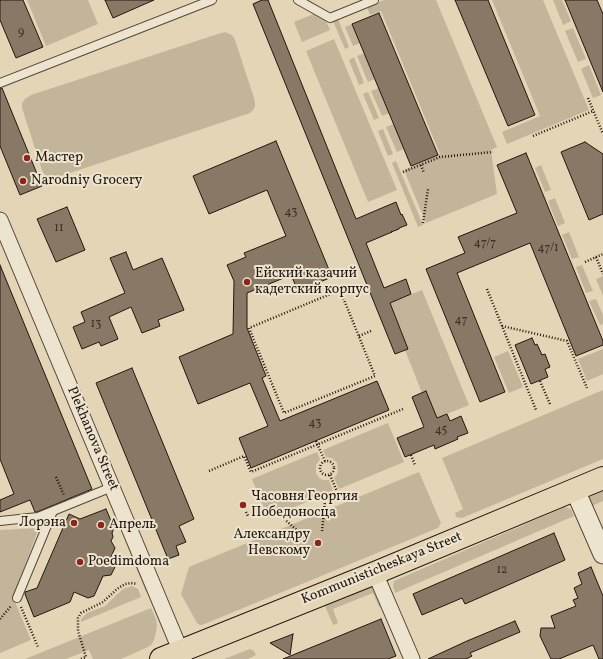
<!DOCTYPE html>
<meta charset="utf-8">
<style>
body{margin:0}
canvas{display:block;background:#e4d5b7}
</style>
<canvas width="603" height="659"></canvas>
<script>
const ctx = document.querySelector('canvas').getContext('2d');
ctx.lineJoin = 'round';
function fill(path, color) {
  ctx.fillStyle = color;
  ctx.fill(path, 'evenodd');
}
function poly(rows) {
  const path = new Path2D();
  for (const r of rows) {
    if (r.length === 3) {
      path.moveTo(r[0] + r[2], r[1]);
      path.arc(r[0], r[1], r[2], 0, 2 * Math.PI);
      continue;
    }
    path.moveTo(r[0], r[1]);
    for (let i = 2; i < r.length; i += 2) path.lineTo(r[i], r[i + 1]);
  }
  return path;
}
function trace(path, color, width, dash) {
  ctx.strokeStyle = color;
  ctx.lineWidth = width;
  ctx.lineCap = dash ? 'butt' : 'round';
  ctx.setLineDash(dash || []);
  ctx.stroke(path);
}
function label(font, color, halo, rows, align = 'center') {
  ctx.font = font + ' Vollkorn,serif';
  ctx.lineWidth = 4;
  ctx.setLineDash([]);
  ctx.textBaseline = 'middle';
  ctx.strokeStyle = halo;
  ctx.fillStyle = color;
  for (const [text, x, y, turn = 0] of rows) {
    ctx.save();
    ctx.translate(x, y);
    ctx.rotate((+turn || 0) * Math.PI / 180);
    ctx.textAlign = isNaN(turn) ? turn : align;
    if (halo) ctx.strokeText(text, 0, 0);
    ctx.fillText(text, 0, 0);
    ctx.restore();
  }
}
const green = poly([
 [27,0,88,0,98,24,46,46],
 [384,0,436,0,497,147,491,150,497,194,426,223,404,170,440,154,381,11,370,15,367,7],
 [492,0,543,0,589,110,507,144,502,132,540,116],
 [553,0,562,0,571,21,563,25],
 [316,13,325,18,330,30,302,42,294,22],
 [338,19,349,47,345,49,333,21],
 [352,24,360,43,353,46,345,27],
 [573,28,586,59,578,62,565,31],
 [225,32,232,35,235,40,254,98,255,103,255,107,253,110,250,113,55,178,49,178,44,174,42,170,22,108,22,103,25,99,31,95,221,33],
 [334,39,397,190,368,202,306,51],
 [365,53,375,79,368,82,357,56],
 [354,57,364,83,359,85,349,60],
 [589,65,601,95,593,98,581,69],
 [379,88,390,113,382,116,371,91],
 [368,92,379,118,374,120,363,94],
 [394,124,404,149,397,152,386,127],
 [383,129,393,154,388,156,378,131],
 [396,161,423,225,418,227,392,163],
 [541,165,551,190,545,192,535,168],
 [555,198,565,223,558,226,548,201],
 [569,232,579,257,572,259,562,235],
 [582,265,593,291,586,293,576,267],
 [603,276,603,296,596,279],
 [422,290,469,405,437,418,422,393,405,350,408,348,395,316,382,321,376,308],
 [596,299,603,315,603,324,600,325,589,301],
 [603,349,603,374,587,381,578,359],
 [508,351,523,387,509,393,494,357],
 [603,390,603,459,462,518,456,517,455,513,463,509,442,458],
 [388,423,404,462,339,489,334,478,337,474,338,471,337,463,332,458,326,457,323,450],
 [317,452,320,459,316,465,316,473,319,478,323,480,329,480,333,491,268,518,252,479],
 [419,472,441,523,438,528,202,625,200,625,197,623,181,594,189,567],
 [603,491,603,501,592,506,589,499,591,496],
 [565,507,571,509,574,516,395,593,393,586,394,581],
 [39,528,13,597,31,640,0,653,0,530],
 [126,537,149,593,146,592,125,540],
 [132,586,138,589,141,597,81,622,81,619,87,613,105,606,123,589],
 [372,586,375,587,383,605,379,607,373,593,333,609,338,623,333,625,325,606],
 [151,608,156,619,157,626,155,637,152,644,148,647,121,659,93,659,89,650,66,659,25,659],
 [250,649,254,651,256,655,248,659,224,659]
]);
const building = poly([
 [0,0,23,0,43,47,16,58,0,20,0,0],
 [105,0,154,0,113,18,105,0],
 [262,0,268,0,356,219,396,202,401,215,402,214,407,225,399,228,399,229,391,232,392,232,366,243,384,288,406,279,411,294,390,303,408,349,395,354,253,4,262,0],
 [455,0,488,0,535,115,508,126,455,0],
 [565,0,597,0,603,14,603,92,565,0],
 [379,13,438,155,411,166,352,24,379,13],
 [0,88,2,88,42,186,20,195,0,146,0,88],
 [276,141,332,277,298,291,291,275,247,293,247,328,266,376,262,378,280,421,377,381,389,410,251,468,239,438,268,426,250,383,198,404,179,357,233,334,234,281,227,265,246,257,244,253,286,236,267,190,209,214,193,176,276,141],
 [585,142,603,154,603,214,589,220,561,152,585,142],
 [526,153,603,341,603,345,576,356,530,243,457,273,505,392,480,402,426,269,465,253,458,237,517,213,497,165,526,153],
 [67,207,85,250,56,262,37,219,67,207],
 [126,252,133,270,162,258,184,310,158,320,160,326,142,333,131,307,109,317,118,339,101,346,99,342,82,349,73,327,85,322,81,312,125,293,110,258,126,252],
 [0,265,92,489,37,512,35,512,30,500,0,512,0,500,14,494,0,459,0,265],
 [532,338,535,345,537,344,542,355,545,354,550,367,545,369,548,377,531,384,515,345,532,338],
 [132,368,194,519,179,526,186,542,176,546,179,555,168,559,96,383,132,368],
 [426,391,437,418,447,414,450,421,461,416,468,433,457,437,458,439,435,449,434,445,405,457,397,438,424,427,412,397,426,391],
 [106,509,114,528,112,533,113,537,111,541,115,548,111,557,117,563,111,575,103,576,94,596,88,598,74,592,70,602,34,617,25,594,25,592,37,588,69,514,80,519,106,509],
 [554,533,565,560,465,604,462,598,422,615,413,594,554,533],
 [591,567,603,596,603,659,599,659,593,645,559,659,551,659,540,636,541,628,555,628,551,616,576,606,573,600,578,598,574,588,582,584,578,573,591,567],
 [381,619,396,656,388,659,283,659,381,619],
 [515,621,520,632,470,653,472,656,466,659,428,659,467,641,515,621],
 [293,634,290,655,270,643,293,634]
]);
const path = poly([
 [588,98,603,134],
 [533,136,593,111],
 [421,165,424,173],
 [403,172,440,157,493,152],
 [423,223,428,189],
 [596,257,603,274],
 [585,262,603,254],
 [487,289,536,410],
 [340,290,375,376,284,413,249,328,340,290],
 [502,326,567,341,587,388],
 [359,336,371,331],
 [540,381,550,404],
 [316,441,325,461],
 [411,455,415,465],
 [327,468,7],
 [209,471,244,456,251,472,403,409],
 [330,475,339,496],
 [56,477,64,495],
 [246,512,248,516],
 [284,519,306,538],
 [322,531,325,502],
 [21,607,38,647],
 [0,619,11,606],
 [81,659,86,657,78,631,78,618,81,613,103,602,117,589,125,584,131,583,137,584]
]);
const service = poly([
 [298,0,330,18,374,0],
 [0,83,212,0],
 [0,521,38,517,112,487],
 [17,598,53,511]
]);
const minor = poly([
 [0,220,184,659],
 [375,573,412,659]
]);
const tertiary = poly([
 [575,490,603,554]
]);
const primary = poly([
 [161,659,375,573,603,478]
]);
const markers = [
 [27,158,4,"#8f2418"],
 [23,181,4,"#8f2418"],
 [247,282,4,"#8f2418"],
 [243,505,4,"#8f2418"],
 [74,523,4,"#8f2418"],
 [101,525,4,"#8f2418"],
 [318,543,4,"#8f2418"],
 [80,562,4,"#8f2418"]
];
const numberNames = [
 ["9",21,33],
 ["43",291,213],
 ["11",59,229],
 ["47/7",485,244],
 ["47/1",548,249],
 ["47",461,321],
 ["13",96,325],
 ["43",315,424],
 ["45",441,431],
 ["12",502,571]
];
const poiNames = [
 ["Мастер",35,158],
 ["Narodniy Grocery",31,181],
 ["Ейский казачий",255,274],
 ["кадетский корпус",255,290],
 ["Часовня Георгия",251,497],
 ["Победоносца",251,513],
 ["Лорэна",66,523,"right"],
 ["Апрель",109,525],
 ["Александру",310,535,"right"],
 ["Невскому",310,551,"right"],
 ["Poedimdoma",88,562]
];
const streetNames = [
 ["Plekhanova Street",92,439,67],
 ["Kommunisticheskaya Street",382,569,-22]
];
fill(green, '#c3b59a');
fill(building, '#887966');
trace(building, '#24160e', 1);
trace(service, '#544638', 10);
trace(minor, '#544638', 17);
trace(tertiary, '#544638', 21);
trace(primary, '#24160e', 24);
trace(path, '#24160e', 2.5, [1, 2]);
trace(service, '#ede4d0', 8);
trace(minor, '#ede4d0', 15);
trace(tertiary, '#ede4d0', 19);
trace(primary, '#e4d5b7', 22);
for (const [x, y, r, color] of markers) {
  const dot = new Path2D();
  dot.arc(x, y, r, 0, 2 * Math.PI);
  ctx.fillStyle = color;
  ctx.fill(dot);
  trace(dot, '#ede4d0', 1.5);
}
label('12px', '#3d2f24', null, numberNames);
label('14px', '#24160e', '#ede4d0', poiNames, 'left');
label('14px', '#24160e', '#ede4d0', streetNames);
</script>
